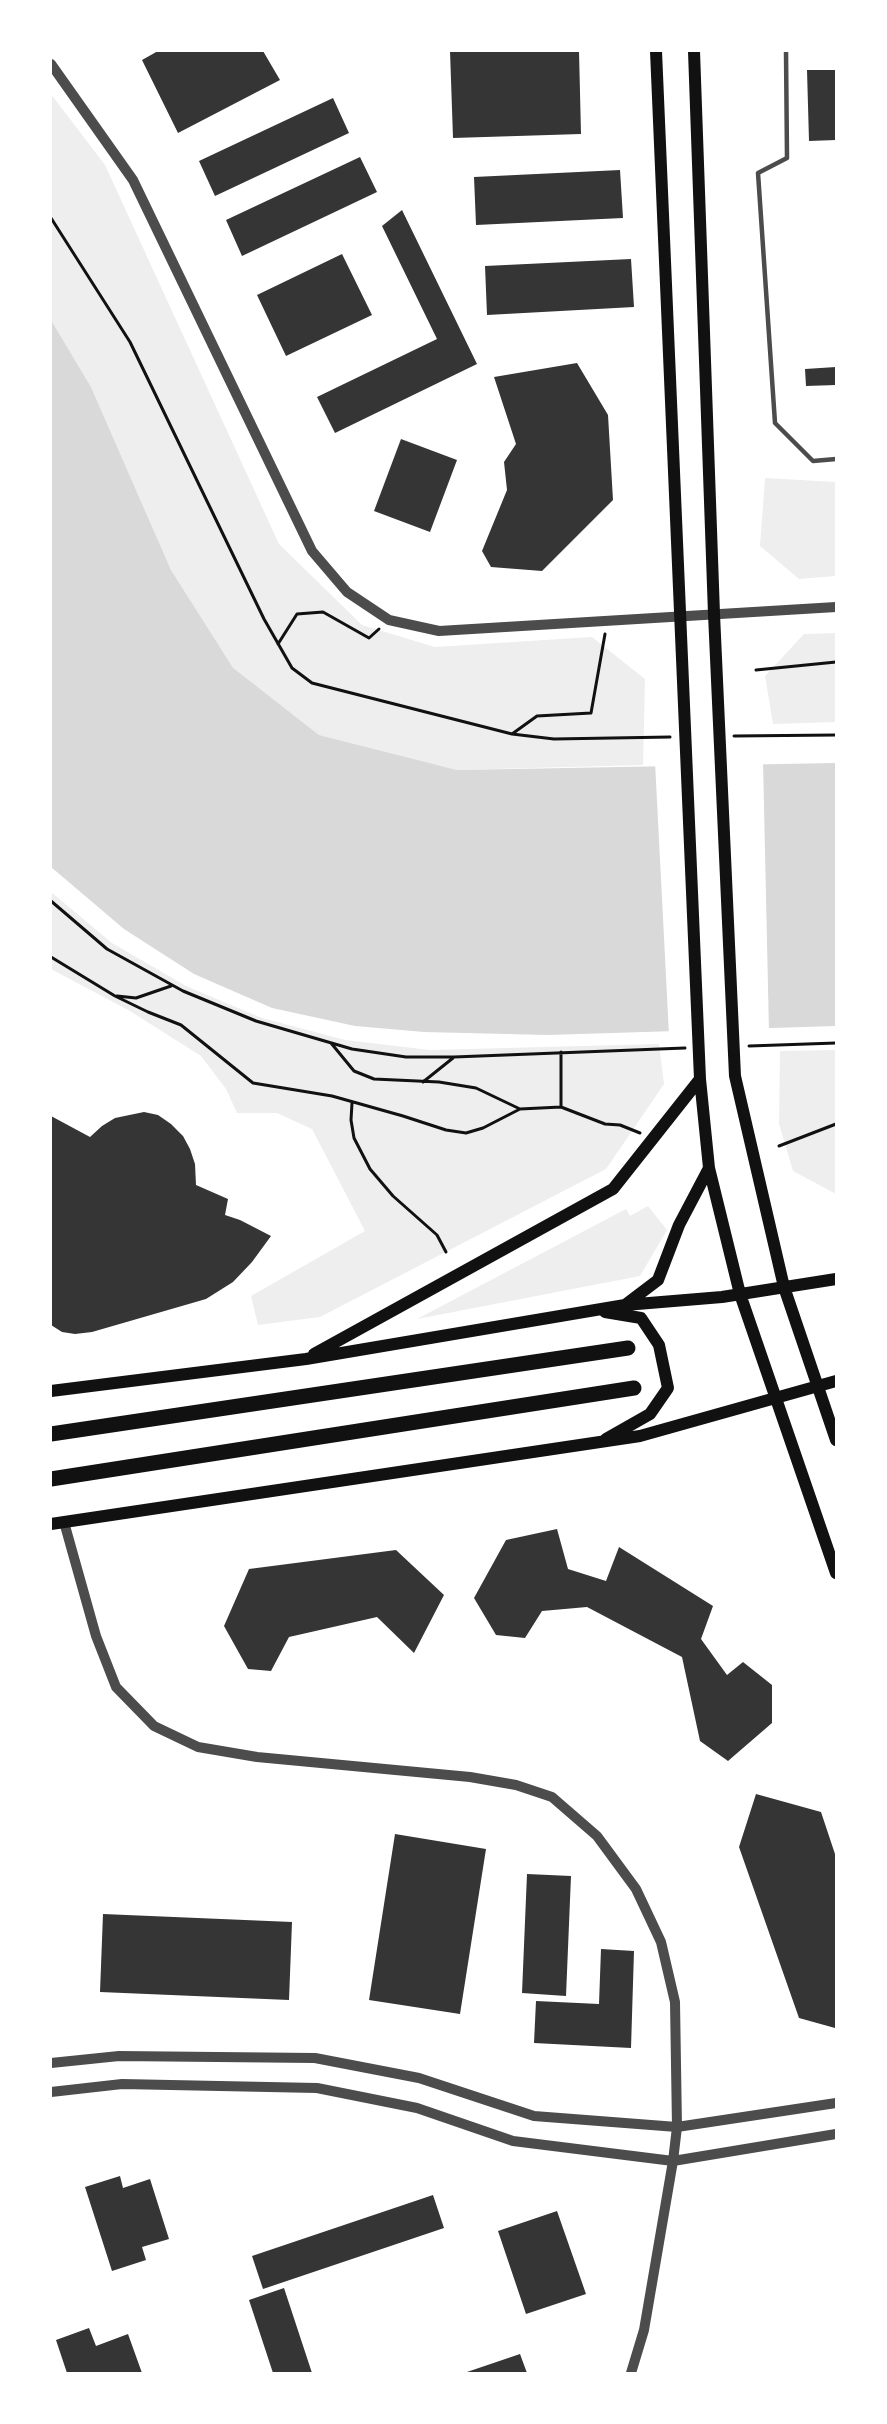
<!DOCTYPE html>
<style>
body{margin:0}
#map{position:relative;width:887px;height:2424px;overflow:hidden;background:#fff;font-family:Quicksand,sans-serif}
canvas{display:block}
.frame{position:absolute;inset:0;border:52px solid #fff;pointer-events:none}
</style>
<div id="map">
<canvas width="887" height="2424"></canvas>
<div class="frame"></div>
</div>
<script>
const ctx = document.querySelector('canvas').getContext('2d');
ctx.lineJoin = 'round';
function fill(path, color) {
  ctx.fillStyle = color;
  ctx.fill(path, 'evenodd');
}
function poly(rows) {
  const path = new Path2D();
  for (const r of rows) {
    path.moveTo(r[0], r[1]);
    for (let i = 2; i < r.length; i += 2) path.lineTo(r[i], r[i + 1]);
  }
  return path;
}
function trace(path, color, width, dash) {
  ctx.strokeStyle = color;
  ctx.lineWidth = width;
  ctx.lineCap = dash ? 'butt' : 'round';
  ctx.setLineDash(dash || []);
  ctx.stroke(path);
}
const green = poly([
 [51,94,105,165,279,544,362,625,435,647,592,637,645,679,643,765,457,770,319,735,233,669,171,570,91,387,51,320],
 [765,478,836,482,836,576,799,579,760,546],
 [836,633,836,722,773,724,765,676,804,634],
 [51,892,112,943,186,986,262,1018,345,1040,430,1050,659,1044,664,1084,606,1169,320,1317,258,1325,251,1296,365,1231,312,1129,277,1113,237,1113,226,1089,201,1056,130,1011,51,969],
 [836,1050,836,1194,793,1171,779,1124,780,1051],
 [648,1206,667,1230,640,1276,417,1319,626,1209,630,1216]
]);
const water = poly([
 [51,320,91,387,171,570,233,668,319,735,457,770,836,763,836,1026,548,1035,424,1032,355,1026,272,1008,194,974,124,929,51,867]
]);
const pier = poly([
 [763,761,769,1032,669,1035,655,762]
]);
const building = poly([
 [158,51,263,51,280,80,178,133,142,60],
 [450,51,579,51,581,134,453,138],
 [807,70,836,70,836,140,809,141],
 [333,98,349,133,215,196,199,161],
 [360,157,377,192,242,256,226,220],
 [620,170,623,218,476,225,474,177],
 [402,210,477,364,335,433,317,397,437,339,382,226],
 [342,254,372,315,286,356,257,295],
 [631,259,634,307,487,315,485,266],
 [577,363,608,415,613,500,542,571,491,567,482,551,507,490,504,462,516,444,494,377],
 [836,367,836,385,806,386,805,369],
 [401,439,457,460,430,532,374,511],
 [144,1112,158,1115,171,1124,183,1136,190,1149,195,1164,196,1185,228,1199,225,1215,240,1220,271,1236,252,1262,233,1282,206,1299,92,1332,75,1334,62,1332,51,1325,51,1116,90,1137,102,1126,115,1118],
 [557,1529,568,1569,606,1581,619,1547,713,1606,701,1639,727,1675,743,1662,772,1685,772,1723,728,1761,700,1741,682,1657,587,1607,542,1611,525,1638,496,1635,474,1598,506,1540],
 [396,1550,444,1595,414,1653,377,1617,289,1637,271,1671,248,1669,224,1626,249,1569],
 [756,1794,821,1812,836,1857,835,2028,799,2018,739,1847],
 [395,1834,486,1849,460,2014,369,2000],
 [527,1874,571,1876,566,1996,522,1993],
 [103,1914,292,1922,289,2000,100,1992],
 [601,1949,634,1951,631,2048,534,2043,536,2001,599,2004],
 [120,2176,123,2188,150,2179,169,2239,142,2247,146,2260,112,2271,85,2187],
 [433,2195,444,2228,263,2289,252,2256],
 [557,2211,586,2294,526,2314,498,2231],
 [284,2288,312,2373,273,2373,249,2300],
 [89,2328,96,2346,128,2334,142,2373,67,2373,56,2340],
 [520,2354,527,2373,464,2373]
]);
const path = poly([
 [51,218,130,342,264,619,292,668,312,683,512,734,554,739,670,737],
 [278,644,297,614,323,612,369,638,379,629],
 [756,670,836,662],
 [512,734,537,716,591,713,605,634],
 [734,736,836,735],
 [51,901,107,949,183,991,256,1021,352,1049,406,1057,454,1057,685,1048],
 [51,957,115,996,148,1012,181,1025,253,1083,332,1096,403,1116,446,1130,466,1133,483,1128,520,1109,561,1107,605,1124,620,1125,640,1133],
 [117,996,136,998,171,986],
 [331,1043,354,1071,374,1079,439,1082,476,1088,520,1109],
 [749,1046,836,1043],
 [561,1052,561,1107],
 [423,1082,453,1058],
 [352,1103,351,1120,354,1138,370,1169,393,1196,437,1235,446,1252],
 [779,1146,836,1124]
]);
const service = poly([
 [786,51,787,158,758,173,775,423,813,461,836,459]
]);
const tertiary = poly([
 [51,64,133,180,312,551,347,592,389,620,439,631,836,607],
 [64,1522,96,1636,116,1687,154,1726,198,1747,257,1757,470,1777,516,1785,552,1797,597,1836,636,1889,661,1942,675,2002,677,2127,673,2161,644,2330,631,2373],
 [51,2063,119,2056,315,2058,419,2078,534,2116,677,2127,836,2103],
 [51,2092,122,2084,317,2088,417,2108,513,2141,673,2161,836,2134]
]);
const secondary = poly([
 [656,51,700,1079,709,1168,740,1294,836,1573],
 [694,51,714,614,735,1076,784,1287,836,1440],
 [625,1305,658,1280,679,1225,709,1168],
 [605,1312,641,1318,659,1345,668,1388,650,1414,606,1439],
 [314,1354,613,1189,700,1079],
 [51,1391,306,1359,625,1305,722,1297,836,1279],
 [51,1524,640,1436,836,1381]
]);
const trunk = poly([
 [51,1434,628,1348],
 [51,1479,634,1388]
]);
fill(green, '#eee');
fill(water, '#d9d9d9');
fill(pier, '#fff');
fill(building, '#353535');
trace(path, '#111', 3);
trace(service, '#4c4c4c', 4.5);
trace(tertiary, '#4c4c4c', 10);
trace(secondary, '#111', 12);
trace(trunk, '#111', 15);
</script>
